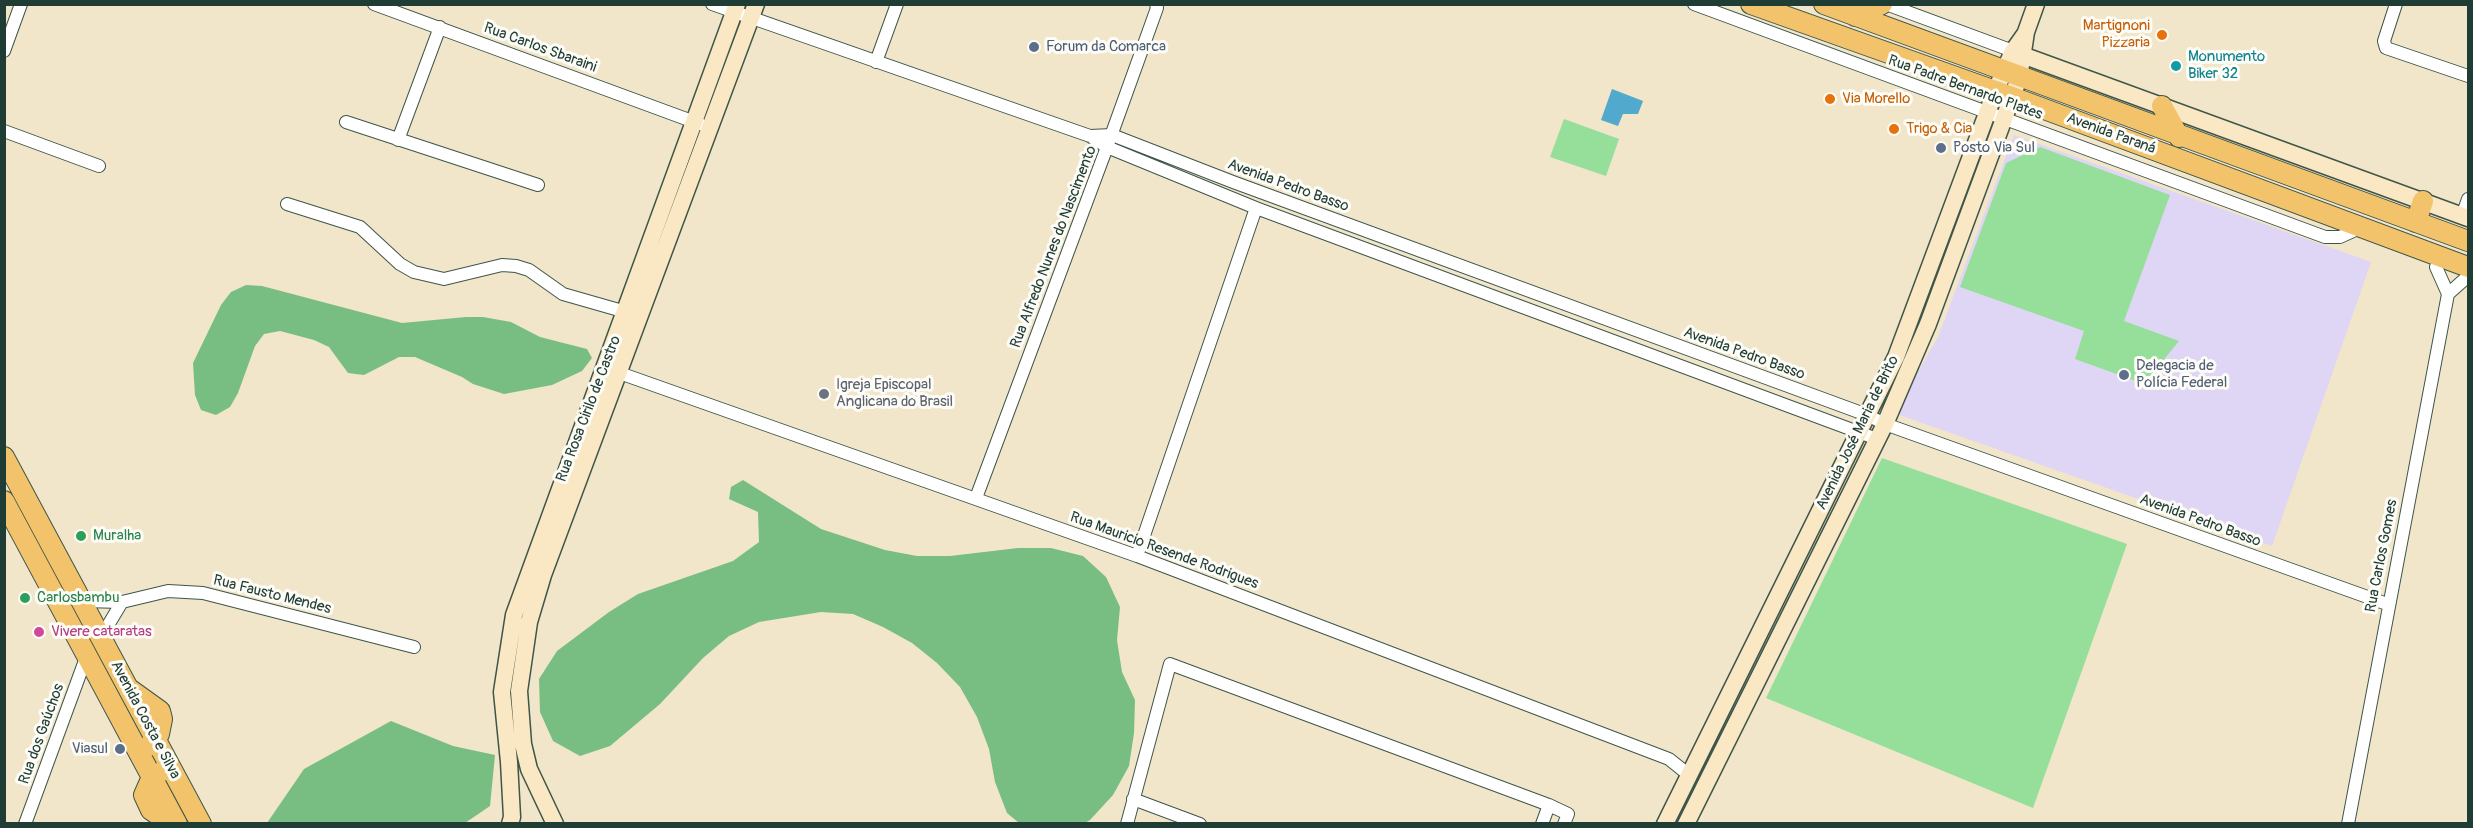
<!DOCTYPE html>
<meta charset="utf-8">
<style>
body{margin:0}
#map{position:relative;width:2473px;height:828px;overflow:hidden;background:#f1e5ca;font-family:Pangolin,sans-serif}
canvas{display:block}
.frame{position:absolute;inset:0;border:6px solid #1f3d34;pointer-events:none}
</style>
<div id="map">
<canvas width="2473" height="828"></canvas>
<div class="frame"></div>
</div>
<script>
const ctx = document.querySelector('canvas').getContext('2d');
ctx.lineJoin = 'round';
function fill(path, color) {
  ctx.fillStyle = color;
  ctx.fill(path, 'evenodd');
}
function poly(rows) {
  const path = new Path2D();
  for (const r of rows) {
    path.moveTo(r[0], r[1]);
    for (let i = 2; i < r.length; i += 2) path.lineTo(r[i], r[i + 1]);
  }
  return path;
}
function trace(path, color, width, dash) {
  ctx.strokeStyle = color;
  ctx.lineWidth = width;
  ctx.lineCap = dash ? 'butt' : 'round';
  ctx.setLineDash(dash || []);
  ctx.stroke(path);
}
function label(font, color, halo, rows, align = 'center') {
  ctx.font = font + ' Pangolin,sans-serif';
  ctx.lineWidth = 6;
  ctx.setLineDash([]);
  ctx.textBaseline = 'middle';
  ctx.strokeStyle = halo;
  ctx.fillStyle = color;
  for (const [text, x, y, turn = 0] of rows) {
    ctx.save();
    ctx.translate(x, y);
    ctx.rotate((+turn || 0) * Math.PI / 180);
    ctx.textAlign = isNaN(turn) ? turn : align;
    if (halo) ctx.strokeText(text, 0, 0);
    ctx.fillText(text, 0, 0);
    ctx.restore();
  }
}
const built = poly([
 [2014,135,2371,262,2272,546,1894,413,1938,337]
]);
const green = poly([
 [1564,119,1619,139,1606,176,1550,157],
 [2040,147,2170,195,2124,321,2179,341,2144,384,2075,359,2084,331,1960,287,2006,163],
 [1882,458,2127,544,2033,808,1766,698]
]);
const forest = poly([
 [246,285,262,286,402,323,466,317,483,317,511,322,540,337,587,349,592,358,582,371,552,385,504,394,473,384,462,377,415,357,399,357,364,375,348,373,329,347,314,340,280,331,264,334,255,346,238,393,230,407,216,415,201,410,195,395,193,363,221,305,231,292],
 [743,480,821,529,885,550,917,556,950,556,1018,548,1051,548,1083,556,1106,577,1120,607,1117,640,1122,672,1135,700,1134,733,1129,766,1113,795,1090,820,1085,823,1019,823,1007,813,995,782,989,749,977,717,960,687,937,663,912,643,883,627,853,614,821,612,759,622,729,636,703,658,660,704,610,746,580,756,553,741,540,712,539,679,557,651,609,612,638,594,733,561,759,542,758,512,729,499,731,487],
 [391,721,453,746,495,755,490,806,465,823,267,823,304,769]
]);
const water = poly([
 [1612,89,1643,101,1638,114,1623,114,1618,126,1601,120]
]);
const street = poly([
 [374,4,700,124],
 [712,4,1090,136,1107,147,1256,208,1877,439],
 [1694,4,2325,237,2340,237,2362,227],
 [1886,4,2013,51],
 [2396,4,2384,41,2386,48,2468,76],
 [4,51,21,4],
 [876,62,897,4],
 [346,122,538,185],
 [4,131,99,166],
 [1090,136,1112,135,1233,182,1867,415,1885,424,2387,604],
 [398,140,440,27],
 [287,204,360,227,400,264,414,272,444,279,502,265,516,266,529,270,563,294,626,312],
 [2462,216,2468,199],
 [2448,294,2466,278],
 [611,370,1137,556,1669,759,1689,775],
 [976,498,1107,147,1157,8,1156,4],
 [1137,556,1256,208],
 [83,601,122,602,168,591,203,593,414,647],
 [101,637,122,602],
 [1133,799,1200,824],
 [25,824,87,655],
 [1127,824,1170,664,1549,805,1568,814,1564,824],
 [1542,824,1549,805],
 [2348,824,2448,294,2436,267]
]);
const secondary = poly([
 [2014,52,2468,218],
 [510,824,512,817,509,762,502,692,514,615,737,4],
 [555,824,529,769,523,744,519,691,529,622,543,575,756,4],
 [1665,824,1896,357,1995,92,2013,51,2025,34],
 [1686,824,1885,424,1928,324,2019,78,2026,32,2036,4]
]);
const primary = poly([
 [1751,4,2012,97,2468,267],
 [1824,4,2468,241],
 [1855,16,1882,4],
 [2162,106,2179,137],
 [2416,222,2423,201],
 [4,457,201,824],
 [4,501,177,824],
 [128,688,160,711,162,719,159,734,149,746],
 [159,773,152,777,144,795,151,810,172,824]
]);
const markers = [
 [2162,35,6,"#e8710a"],
 [1034,47,6,"#5c6f8a"],
 [2176,66,6,"#0f9aa8"],
 [1830,99,6,"#e8710a"],
 [1894,129,6,"#e8710a"],
 [1941,148,6,"#5c6f8a"],
 [2124,375,6,"#5c6f8a"],
 [824,394,6,"#6b7280"],
 [81,536,6,"#2e9e5b"],
 [25,598,6,"#2e9e5b"],
 [39,632,6,"#d1479c"],
 [120,749,6,"#5c6f8a"]
];
const foodNames = [
 ["Martignoni",2150,26,"right"],
 ["Pizzaria",2150,43,"right"],
 ["Via Morello",1842,99],
 ["Trigo & Cia",1906,129]
];
const serviceNames = [
 ["Forum da Comarca",1046,47],
 ["Posto Via Sul",1953,148],
 ["Delegacia de",2136,366],
 ["Polícia Federal",2136,383],
 ["Viasul",108,749,"right"]
];
const streetNames = [
 ["Rua Carlos Sbaraini",540,48,20],
 ["Rua Padre Bernardo Plates",1965,88,20],
 ["Avenida Paraná",2111,134,20],
 ["Avenida Pedro Basso",1288,186,20],
 ["Rua Alfredo Nunes do Nascimento",1054,247,-69],
 ["Avenida Pedro Basso",1744,354,20],
 ["Rua Rosa Cirilo de Castro",589,409,-69],
 ["Avenida José Maria de Brito",1858,433,-64],
 ["Avenida Pedro Basso",2200,521,20],
 ["Rua Mauricio Resende Rodrigues",1164,551,20],
 ["Rua Carlos Gomes",2382,556,-79],
 ["Rua Fausto Mendes",272,595,14],
 ["Avenida Costa e Silva",145,720,62],
 ["Rua dos Gaúchos",42,734,-70]
];
const cultureNames = [
 ["Monumento",2188,57],
 ["Biker 32",2188,74]
];
const worshipNames = [
 ["Igreja Episcopal",836,385],
 ["Anglicana do Brasil",836,402]
];
const leisureNames = [
 ["Muralha",93,536],
 ["Carlosbambu",37,598]
];
const hotelNames = [
 ["Vivere cataratas",51,632]
];
fill(built, '#dfd5f5');
fill(green, '#95df9a');
fill(forest, '#78be82');
fill(water, '#51a9ce');
trace(street, '#3e564a', 14);
trace(secondary, '#3e564a', 19);
trace(primary, '#3e564a', 22);
trace(street, '#fff', 12);
trace(secondary, '#fae7c3', 16);
trace(primary, '#f2c36a', 20);
for (const [x, y, r, color] of markers) {
  const dot = new Path2D();
  dot.arc(x, y, r, 0, 2 * Math.PI);
  ctx.fillStyle = color;
  ctx.fill(dot);
  trace(dot, '#fdfcf7', 2);
}
label('15px', '#c56008', '#fdfcf7', foodNames, 'left');
label('15px', '#4e5e75', '#fdfcf7', serviceNames, 'left');
label('15px', '#1f3d34', '#fdfcf7', streetNames);
label('15px', '#0d838f', '#fdfcf7', cultureNames, 'left');
label('15px', '#5b616d', '#fdfcf7', worshipNames, 'left');
label('15px', '#27864d', '#fdfcf7', leisureNames, 'left');
label('15px', '#b23c85', '#fdfcf7', hotelNames, 'left');
</script>
